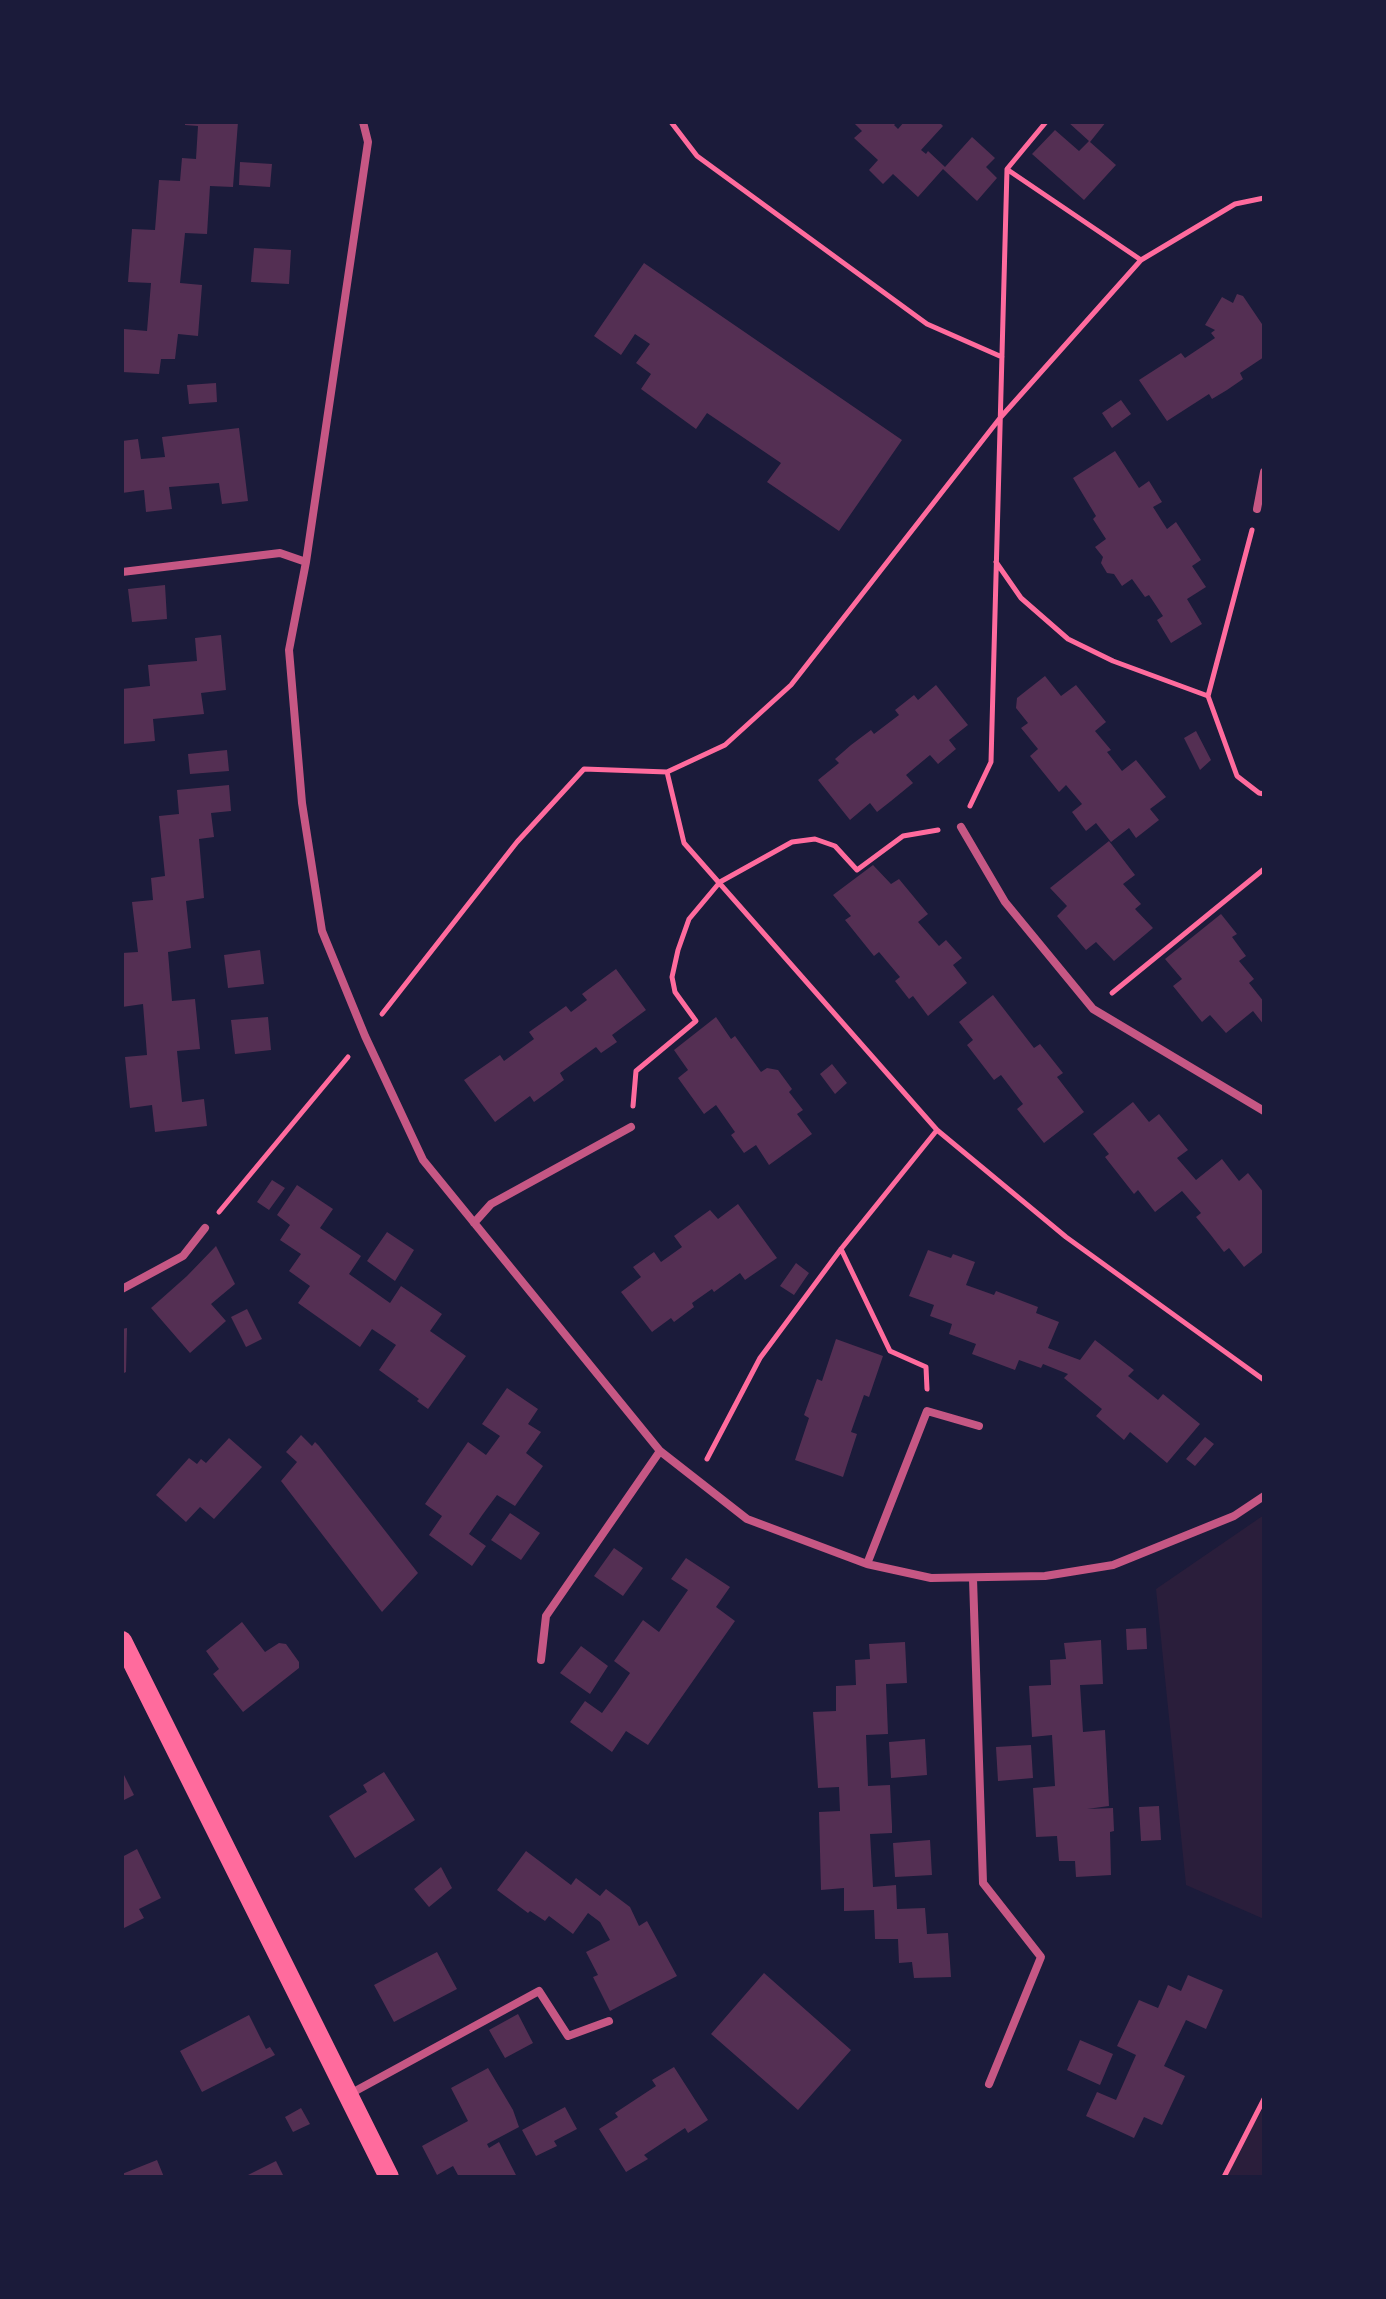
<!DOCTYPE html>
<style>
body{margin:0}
#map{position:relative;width:1386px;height:2299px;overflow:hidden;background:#1b1b3a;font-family:"Alegreya Sans",sans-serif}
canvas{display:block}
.frame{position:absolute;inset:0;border:124px solid #1b1b3a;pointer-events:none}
</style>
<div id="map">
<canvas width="1386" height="2299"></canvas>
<div class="frame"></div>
</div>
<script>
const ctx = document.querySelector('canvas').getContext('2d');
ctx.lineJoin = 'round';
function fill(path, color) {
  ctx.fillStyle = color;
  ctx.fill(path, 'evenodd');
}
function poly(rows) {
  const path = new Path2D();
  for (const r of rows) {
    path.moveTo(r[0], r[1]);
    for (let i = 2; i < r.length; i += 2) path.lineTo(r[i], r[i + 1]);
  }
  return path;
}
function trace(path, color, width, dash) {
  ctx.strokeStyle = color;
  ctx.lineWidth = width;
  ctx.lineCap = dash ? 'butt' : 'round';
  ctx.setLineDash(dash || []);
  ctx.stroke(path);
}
const green = poly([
 [1264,1515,1264,1919,1186,1885,1156,1589],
 [1264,2107,1264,2177,1223,2177]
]);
const building = poly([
 [185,122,238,122,233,187,210,186,207,234,185,233,180,283,202,285,198,336,178,334,175,359,161,359,159,374,122,372,124,329,147,331,151,283,128,282,132,229,155,230,159,180,180,181,182,158,196,159,198,126,185,125],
 [853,122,897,122,894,125,898,129,904,122,939,122,943,126,921,150,926,154,928,151,945,167,972,137,995,158,986,167,997,178,977,201,943,169,918,197,893,174,883,184,869,170,878,160,854,138,862,131],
 [1068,122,1106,122,1090,142,1116,165,1084,200,1032,154,1055,130,1079,151,1089,141],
 [240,162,272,164,270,187,239,185],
 [254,248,291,250,289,284,251,282],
 [644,263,902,440,839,531,767,482,781,463,707,413,696,429,641,389,651,374,636,363,650,344,635,334,621,355,594,336],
 [1237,294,1243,296,1264,327,1264,357,1240,373,1243,379,1227,390,1212,399,1209,394,1167,421,1139,380,1181,353,1185,358,1215,338,1211,333,1215,330,1205,325,1222,297,1233,303],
 [216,383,217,402,189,404,187,385],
 [1121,400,1131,414,1112,428,1102,413],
 [239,428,248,501,222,504,219,483,169,487,172,509,146,512,144,490,122,493,122,441,138,439,141,459,165,457,162,437],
 [1115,451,1139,488,1149,481,1162,502,1153,507,1167,529,1176,522,1201,560,1192,566,1206,587,1187,599,1202,624,1171,643,1157,620,1163,616,1149,595,1145,597,1132,579,1122,586,1114,574,1107,573,1101,563,1103,557,1095,547,1106,539,1093,519,1096,516,1073,478],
 [165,585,167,619,132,622,128,589],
 [221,635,226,690,201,693,204,714,153,719,155,741,122,744,122,689,150,686,148,665,197,661,195,638],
 [1045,676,1061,696,1076,685,1106,722,1095,731,1111,750,1107,752,1122,771,1136,760,1166,797,1150,809,1159,820,1136,838,1129,828,1111,842,1096,823,1086,831,1072,812,1082,804,1066,785,1059,792,1030,756,1038,749,1021,728,1028,723,1016,708,1017,698],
 [936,685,968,725,949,740,956,749,938,764,930,755,906,775,913,783,891,801,877,812,870,803,850,820,818,780,839,763,835,759,851,745,871,730,874,734,899,715,895,710,914,695,918,700],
 [1196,731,1211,760,1200,770,1184,738],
 [227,750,229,771,190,774,188,754],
 [229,785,231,811,211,813,214,837,199,839,204,898,186,901,191,948,168,952,172,1001,195,999,200,1049,177,1051,182,1102,204,1099,207,1126,155,1132,152,1105,130,1108,125,1057,147,1055,143,1004,122,1007,122,953,138,952,132,902,153,900,151,878,165,876,159,816,179,814,177,790],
 [1109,841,1135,875,1123,884,1141,904,1135,909,1153,928,1114,961,1096,942,1086,950,1057,916,1067,906,1050,888],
 [873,865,891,884,899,879,928,914,918,922,939,946,946,940,962,958,953,965,967,983,928,1016,913,996,909,999,895,981,900,977,879,952,874,956,845,920,851,916,833,895],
 [1221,914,1237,934,1232,937,1246,956,1239,961,1254,979,1249,983,1264,1002,1264,1025,1253,1011,1226,1033,1210,1015,1202,1022,1173,986,1182,979,1165,959],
 [260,950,264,984,228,988,224,955],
 [616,969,646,1010,612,1035,617,1042,601,1053,596,1047,560,1073,564,1080,556,1086,534,1102,530,1096,495,1122,464,1080,500,1055,504,1061,534,1039,529,1032,566,1006,571,1012,587,1000,582,994],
 [993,995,1034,1048,1040,1044,1063,1073,1057,1077,1084,1112,1044,1143,1017,1109,1023,1104,1001,1075,994,1080,967,1045,973,1040,959,1022],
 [268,1017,271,1050,235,1054,231,1020],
 [716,1017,731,1039,735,1036,761,1072,767,1068,778,1070,792,1089,789,1092,803,1110,797,1114,812,1134,769,1165,756,1145,744,1153,731,1135,735,1132,716,1105,704,1114,678,1078,688,1070,674,1050],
 [832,1064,847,1083,835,1094,820,1074],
 [1133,1102,1149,1122,1159,1114,1188,1150,1177,1158,1196,1180,1222,1159,1239,1181,1248,1173,1264,1193,1264,1251,1244,1267,1229,1248,1224,1252,1210,1234,1196,1217,1201,1213,1182,1191,1155,1212,1138,1190,1134,1194,1105,1157,1109,1154,1093,1134],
 [272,1180,285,1188,269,1210,257,1202],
 [297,1185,333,1209,320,1228,361,1256,349,1274,390,1303,401,1286,442,1314,430,1331,466,1356,428,1409,417,1401,419,1399,379,1370,396,1345,372,1329,360,1347,298,1303,310,1286,289,1271,301,1254,280,1240,290,1225,277,1215],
 [738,1204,777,1258,745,1280,740,1273,714,1292,712,1289,692,1303,694,1307,674,1322,671,1318,652,1332,621,1292,641,1277,633,1267,654,1252,661,1262,682,1247,674,1236,710,1210,718,1219],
 [387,1232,414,1250,395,1281,367,1261],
 [216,1246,235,1284,211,1304,226,1321,190,1353,151,1308,187,1276],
 [928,1250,951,1258,953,1254,975,1262,966,1285,994,1295,996,1291,1038,1307,1036,1313,1059,1322,1048,1348,1080,1360,1095,1340,1134,1370,1128,1376,1158,1400,1163,1394,1200,1424,1167,1463,1130,1432,1124,1440,1096,1416,1102,1409,1064,1378,1068,1374,1043,1364,1041,1368,1019,1360,1015,1370,972,1354,976,1344,949,1334,952,1324,930,1316,934,1305,909,1296],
 [796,1263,809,1273,794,1295,780,1286],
 [247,1309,262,1339,246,1347,231,1317],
 [127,1328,126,1372,122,1374,122,1329],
 [836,1339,883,1356,869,1397,864,1395,851,1432,857,1434,843,1477,795,1460,809,1418,804,1415,817,1379,822,1381],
 [507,1388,538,1409,528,1424,541,1432,526,1453,543,1466,515,1506,497,1495,483,1514,469,1534,486,1546,472,1566,429,1535,442,1516,425,1504,468,1442,486,1455,500,1436,482,1424],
 [301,1435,312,1446,315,1442,319,1446,418,1573,382,1612,281,1481,297,1462,286,1452],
 [1205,1437,1214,1444,1195,1466,1186,1459],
 [229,1438,262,1467,214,1519,200,1507,186,1522,156,1495,189,1458,197,1464,201,1459,206,1463],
 [510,1513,540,1533,521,1560,491,1540],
 [614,1548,643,1568,623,1596,594,1576],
 [686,1558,730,1587,716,1607,735,1621,648,1745,626,1731,612,1752,570,1722,585,1701,602,1713,617,1692,630,1673,614,1661,643,1620,659,1632,674,1610,688,1590,671,1579],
 [242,1622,265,1652,279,1643,286,1644,299,1662,299,1668,243,1712,213,1674,219,1669,206,1651],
 [1146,1628,1147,1649,1127,1650,1126,1629],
 [1101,1640,1103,1684,1080,1685,1083,1732,1105,1730,1109,1806,1087,1809,1113,1808,1114,1831,1110,1832,1111,1875,1076,1877,1075,1861,1059,1861,1057,1836,1036,1837,1033,1788,1055,1786,1052,1735,1032,1737,1029,1686,1051,1685,1050,1660,1066,1659,1064,1643],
 [905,1642,907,1683,886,1684,888,1734,866,1735,868,1786,890,1785,892,1826,892,1833,870,1834,873,1887,896,1885,897,1909,925,1908,927,1934,948,1933,951,1977,914,1978,912,1962,899,1963,898,1939,875,1939,874,1910,844,1911,844,1888,821,1890,819,1812,840,1811,839,1787,818,1788,813,1712,836,1711,836,1686,856,1685,855,1660,870,1659,869,1644],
 [581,1646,608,1666,590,1694,560,1673],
 [925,1739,927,1775,891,1778,889,1742],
 [1031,1745,1033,1778,998,1781,996,1747],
 [122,1771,134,1795,122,1801],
 [384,1772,415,1820,355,1858,329,1816,367,1792,363,1785],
 [1159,1806,1161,1840,1141,1841,1139,1807],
 [930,1840,932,1875,895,1877,893,1843],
 [137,1849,161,1898,139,1909,144,1918,122,1929,122,1857],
 [526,1851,571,1885,576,1878,600,1896,606,1889,630,1907,639,1926,647,1921,677,1976,610,2011,593,1977,598,1975,586,1952,610,1940,600,1922,588,1913,573,1934,549,1916,545,1921,530,1911,528,1913,497,1890],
 [441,1867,452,1888,429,1907,414,1889],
 [437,1952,457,1989,394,2022,374,1985],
 [764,1973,851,2050,798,2110,711,2034],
 [1188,1975,1223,1990,1206,2029,1186,2020,1164,2066,1185,2076,1162,2125,1144,2117,1134,2138,1086,2116,1097,2092,1116,2100,1136,2055,1117,2046,1139,2000,1158,2008,1168,1985,1181,1991],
 [518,2014,533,2043,505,2058,489,2030],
 [249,2015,266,2049,270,2047,275,2055,202,2092,180,2051],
 [1080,2040,1113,2054,1100,2085,1067,2070],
 [674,2067,708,2120,688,2133,685,2128,644,2155,648,2159,626,2172,599,2129,618,2117,615,2113,656,2086,652,2080],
 [488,2068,513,2110,519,2127,487,2144,489,2148,499,2142,517,2177,459,2177,453,2166,437,2175,422,2146,468,2121,451,2088],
 [565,2107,577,2129,554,2141,557,2146,536,2156,522,2130],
 [301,2108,310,2124,293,2132,285,2117],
 [157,2160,164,2177,122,2177,122,2174],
 [276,2161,284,2177,244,2177]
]);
const path = poly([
 [671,122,697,156,927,324,1002,357],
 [1008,170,1141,260],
 [996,562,1021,598,1068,639,1113,661,1208,696,1237,776,1259,793,1264,794],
 [1208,696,1252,530],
 [667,772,684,843,937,1130,1066,1237,1264,1380],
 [970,806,991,762,1007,169,1046,122],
 [1112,993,1264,869],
 [382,1014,517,842,584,769,667,772,725,745,791,685,1000,418,1141,260,1235,204,1264,198],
 [633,1106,636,1071,696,1021,675,992,672,977,678,950,689,919,720,882,792,842,815,839,835,846,857,870,903,836,938,830],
 [219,1212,348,1057],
 [841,1249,890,1351,926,1367,927,1389],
 [707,1459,760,1358,841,1249,937,1130],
 [1224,2177,1264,2099]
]);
const minor = poly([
 [363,122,368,142,306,562,289,650,302,803,322,931,365,1036,423,1160,660,1451,747,1519,867,1564,931,1578,1045,1576,1113,1565,1234,1516,1264,1496],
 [1257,509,1264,472],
 [122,572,280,553,306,562],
 [961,827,1005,902,1093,1009,1264,1111],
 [474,1223,491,1204,631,1127],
 [122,1289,183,1256,205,1228],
 [867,1564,927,1411,979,1426],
 [973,1579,983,1883,1041,1957,989,2084],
 [541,1660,546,1616,660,1451],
 [348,2095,539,1991,568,2036,609,2021]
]);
const primary = poly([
 [122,1641,389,2177]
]);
fill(green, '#2a1e3b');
fill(building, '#542f53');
trace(path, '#ff6b9d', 5);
trace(minor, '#c65784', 8);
trace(primary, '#ff6b9d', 20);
</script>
